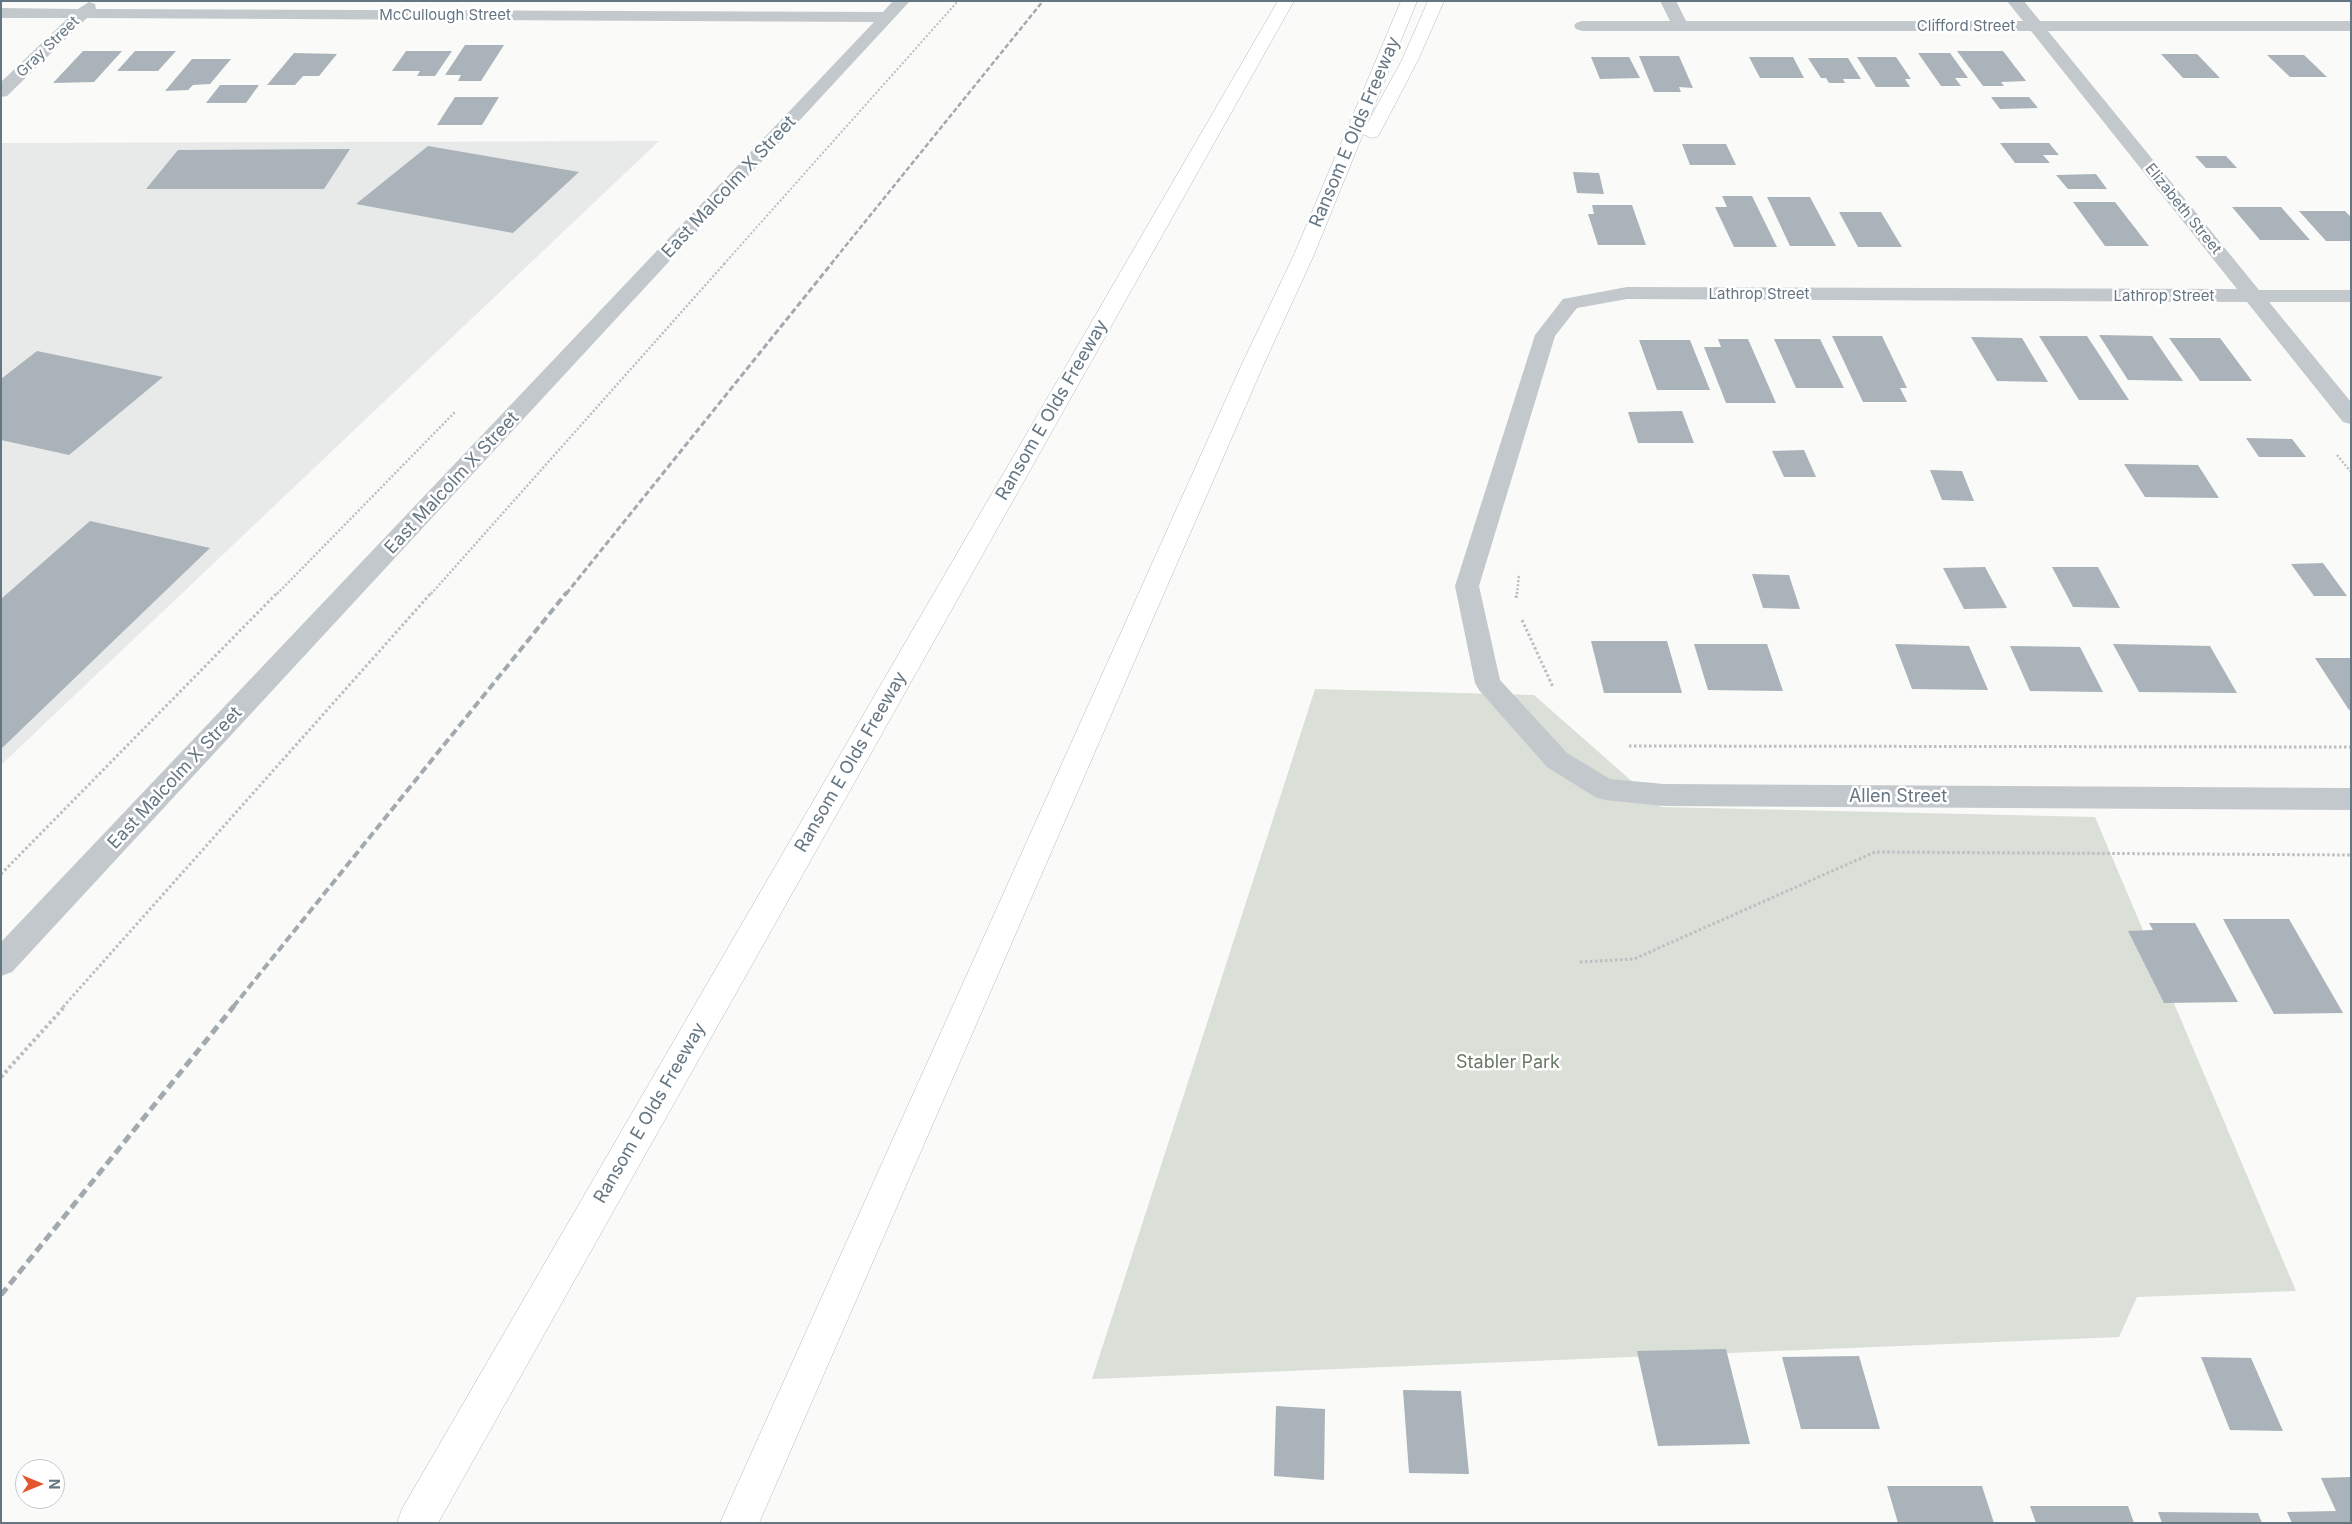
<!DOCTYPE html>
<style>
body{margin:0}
#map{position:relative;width:2352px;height:1524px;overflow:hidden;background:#fafaf8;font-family:Inter,sans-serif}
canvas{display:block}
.frame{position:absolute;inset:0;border:2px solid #657683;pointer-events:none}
.north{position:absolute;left:15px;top:1459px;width:50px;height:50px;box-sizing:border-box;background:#fff;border:1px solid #c1c8cd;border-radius:50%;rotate:90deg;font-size:14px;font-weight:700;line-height:20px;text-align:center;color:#657683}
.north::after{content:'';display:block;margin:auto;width:18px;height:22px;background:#e4572e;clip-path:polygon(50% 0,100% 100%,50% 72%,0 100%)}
</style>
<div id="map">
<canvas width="2352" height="1524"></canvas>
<div class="frame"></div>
<div class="north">N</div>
</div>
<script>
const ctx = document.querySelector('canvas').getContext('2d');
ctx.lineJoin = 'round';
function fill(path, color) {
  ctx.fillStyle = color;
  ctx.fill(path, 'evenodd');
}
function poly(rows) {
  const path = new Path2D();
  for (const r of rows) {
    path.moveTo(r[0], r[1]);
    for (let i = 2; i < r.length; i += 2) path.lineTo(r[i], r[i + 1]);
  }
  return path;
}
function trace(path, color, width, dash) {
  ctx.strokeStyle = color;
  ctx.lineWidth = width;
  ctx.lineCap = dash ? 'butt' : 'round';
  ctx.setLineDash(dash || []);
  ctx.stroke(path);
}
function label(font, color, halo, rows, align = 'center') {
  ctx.font = font + ' Inter,sans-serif';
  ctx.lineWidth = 5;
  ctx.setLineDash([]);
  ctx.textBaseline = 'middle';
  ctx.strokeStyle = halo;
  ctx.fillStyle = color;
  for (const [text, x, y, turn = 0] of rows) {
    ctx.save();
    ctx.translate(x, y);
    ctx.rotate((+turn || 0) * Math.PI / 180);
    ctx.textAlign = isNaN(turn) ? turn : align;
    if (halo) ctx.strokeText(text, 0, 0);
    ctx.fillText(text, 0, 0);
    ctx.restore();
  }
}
const built = poly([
 [659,141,1,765,1,143]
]);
const green = poly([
 [1315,689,1534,695,1661,807,2095,817,2296,1291,2137,1297,2119,1337,1092,1379]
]);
const building = poly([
 [465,45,504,45,481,81,458,81,461,75,445,75],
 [83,51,122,51,94,82,53,83],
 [135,51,176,51,158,71,117,71],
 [406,51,452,51,435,76,417,76,420,71,392,71],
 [1957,51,2003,51,2026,81,2001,82,2004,86,1983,86],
 [294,53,337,54,319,76,303,76,295,85,267,85],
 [1918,53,1950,53,1968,78,1955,78,1961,86,1941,86],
 [2161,54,2197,54,2220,78,2183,78],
 [2267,55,2304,55,2327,77,2290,77],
 [1639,56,1679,56,1693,88,1679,87,1681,92,1654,92],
 [1591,57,1629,57,1640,78,1600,79],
 [1749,57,1793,57,1804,78,1760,78],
 [1857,57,1896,57,1911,79,1905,79,1910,87,1876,87],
 [1808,58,1848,58,1861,79,1843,79,1845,83,1829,83,1826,78,1821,78],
 [192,59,231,59,210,84,193,85,188,90,165,91],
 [220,85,259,85,246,103,206,103],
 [455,97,499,97,482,125,437,125],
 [1991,97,2029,97,2038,108,2000,109],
 [2000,143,2049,143,2059,155,2043,155,2050,163,2015,163],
 [1682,144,1726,144,1736,165,1690,165],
 [428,146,579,172,513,233,356,204],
 [350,149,324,189,146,189,178,150],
 [2195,156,2226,156,2237,168,2206,168],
 [1573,172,1599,173,1604,194,1577,193],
 [2096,174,2107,189,2068,189,2056,175],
 [1722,196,1752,196,1777,247,1734,247,1715,207,1727,207],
 [1767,197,1810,197,1836,246,1790,246],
 [2073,202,2115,202,2149,246,2105,246],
 [1592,205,1632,205,1646,245,1598,245,1588,214,1594,214],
 [2232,207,2281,207,2310,240,2260,240],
 [2299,211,2345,211,2351,217,2351,241,2326,241],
 [1839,212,1881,212,1902,247,1858,247],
 [2099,335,2152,336,2183,381,2128,380],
 [1832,336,1882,336,1907,388,1900,388,1907,402,1863,402],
 [2039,336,2087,336,2129,400,2079,400],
 [1971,337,2022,338,2048,382,1997,381],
 [2169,338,2220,338,2252,381,2200,381],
 [1718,339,1748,339,1776,403,1726,403,1704,347,1721,347],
 [1774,339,1820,339,1844,388,1796,388],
 [1639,340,1690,340,1710,390,1657,390],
 [37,351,163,377,69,455,1,440,1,379],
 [1682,411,1694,443,1638,443,1628,412],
 [2246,438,2292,439,2306,457,2259,457],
 [1804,450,1816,477,1784,477,1772,451],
 [2124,464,2198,465,2219,498,2145,497],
 [1930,470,1962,471,1974,501,1942,500],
 [90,521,210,548,1,749,1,599],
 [2323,563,2347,596,2314,596,2291,564],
 [1985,567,2007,608,1964,609,1943,568],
 [2052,567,2098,567,2120,608,2073,607],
 [1752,574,1789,575,1800,609,1763,608],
 [1591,641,1667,641,1682,693,1604,693],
 [1694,644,1767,644,1783,691,1708,690],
 [1895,644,1969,646,1988,690,1912,689],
 [2113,644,2210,646,2237,693,2139,692],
 [2010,646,2080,647,2103,692,2030,691],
 [2315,658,2351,658,2351,710,2349,710],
 [2223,919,2289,919,2343,1013,2274,1014],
 [2149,923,2195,923,2238,1002,2164,1003,2128,931,2153,930],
 [1726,1349,1750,1444,1658,1446,1637,1351],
 [1859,1356,1880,1429,1801,1429,1782,1357],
 [2201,1357,2251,1358,2283,1431,2230,1430],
 [1403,1390,1461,1391,1469,1474,1409,1473],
 [1276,1406,1325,1409,1324,1480,1274,1476],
 [2351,1477,2351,1523,2292,1523,2287,1512,2336,1511,2321,1478],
 [1887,1486,1982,1486,1994,1523,1898,1523],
 [2030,1506,2128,1506,2134,1523,2036,1523],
 [2158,1512,2258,1513,2262,1523,2162,1523]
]);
const pathFar3 = poly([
 [724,264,958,1]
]);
const pathFar2 = poly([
 [2337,455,2351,472],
 [277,594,455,412],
 [431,594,725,263],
 [1517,594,1519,574]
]);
const pathFar1 = poly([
 [1516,598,1517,592],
 [1522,620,1553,687],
 [1629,746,2351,747],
 [1,874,278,592],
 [1580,962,1634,959,1875,852,2351,855],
 [63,1007,432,592]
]);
const path = poly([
 [1,1077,65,1006]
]);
const minor = poly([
 [893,1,910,1,12,972,1,976,1,942,874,22,87,18,7,96,1,97,1,82,68,18,1,18,1,8,78,9,89,2,95,4,96,9,883,12,893,1],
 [1660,1,1676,1,1686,21,2023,21,2007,1,2024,1,2040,21,2351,21,2351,31,2048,31,2259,290,2351,290,2351,302,2269,302,2351,402,2351,424,2343,422,2247,302,1627,299,1577,308,1555,336,1479,586,1500,680,1567,753,1610,779,1664,784,2351,788,2351,810,1664,806,1605,800,1595,797,1547,767,1479,690,1475,683,1455,586,1535,335,1563,299,1627,287,2237,289,2031,31,1582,31,1576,29,1574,26,1576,23,1582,21,1670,21,1660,1]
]);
const highway = poly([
 [1278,1,1294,1,438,1523,397,1523,402,1509,1278,1],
 [1401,1,1417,1,1367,124,1402,60,1428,1,1444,1,1418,60,1380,133,1377,137,1371,138,1363,134,1313,257,1263,366,759,1523,720,1523,1241,366,1293,257,1401,1]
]);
const railFar3 = poly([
 [831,264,1043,1]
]);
const railFar2 = poly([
 [566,594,832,263]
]);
const railFar1 = poly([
 [233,1007,567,592]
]);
const rail = poly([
 [1,1295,234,1006]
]);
const farStreetnames = [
 ["McCullough Street",445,15],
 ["Clifford Street",1966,26],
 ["Gray Street",48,47,-44],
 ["Elizabeth Street",2183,209,51],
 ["Lathrop Street",1759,294],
 ["Lathrop Street",2164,296]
];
const streetNames = [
 ["Ransom E Olds Freeway",1355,132,-67],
 ["East Malcolm X Street",729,187,-47],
 ["Ransom E Olds Freeway",1052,410,-60],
 ["East Malcolm X Street",452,483,-47],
 ["Ransom E Olds Freeway",851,762,-60],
 ["East Malcolm X Street",175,778,-47],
 ["Allen Street",1898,797],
 ["Ransom E Olds Freeway",650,1113,-60]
];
const parkNames = [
 ["Stabler Park",1508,1063]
];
fill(built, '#e8e9e9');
fill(green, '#dadfd7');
fill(building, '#aab3b9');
trace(highway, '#b4b9bd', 1);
trace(pathFar3, '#bbbfc2', 2, [2, 2]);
trace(pathFar2, '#bbbfc2', 2.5, [2, 2]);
trace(pathFar1, '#bbbfc2', 3, [2.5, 2.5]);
trace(path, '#bbbfc2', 4, [3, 3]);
fill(minor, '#c3c8cc');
fill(highway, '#fff');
trace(railFar3, '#a2aab0', 2.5, [5, 2.5]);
trace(railFar2, '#a2aab0', 3, [6, 3]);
trace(railFar1, '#a2aab0', 4, [8, 4]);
trace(rail, '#a2aab0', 5, [9, 5]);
label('15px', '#657683', '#fff', farStreetnames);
label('18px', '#657683', '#fff', streetNames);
label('18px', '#687a64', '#fff', parkNames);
</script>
